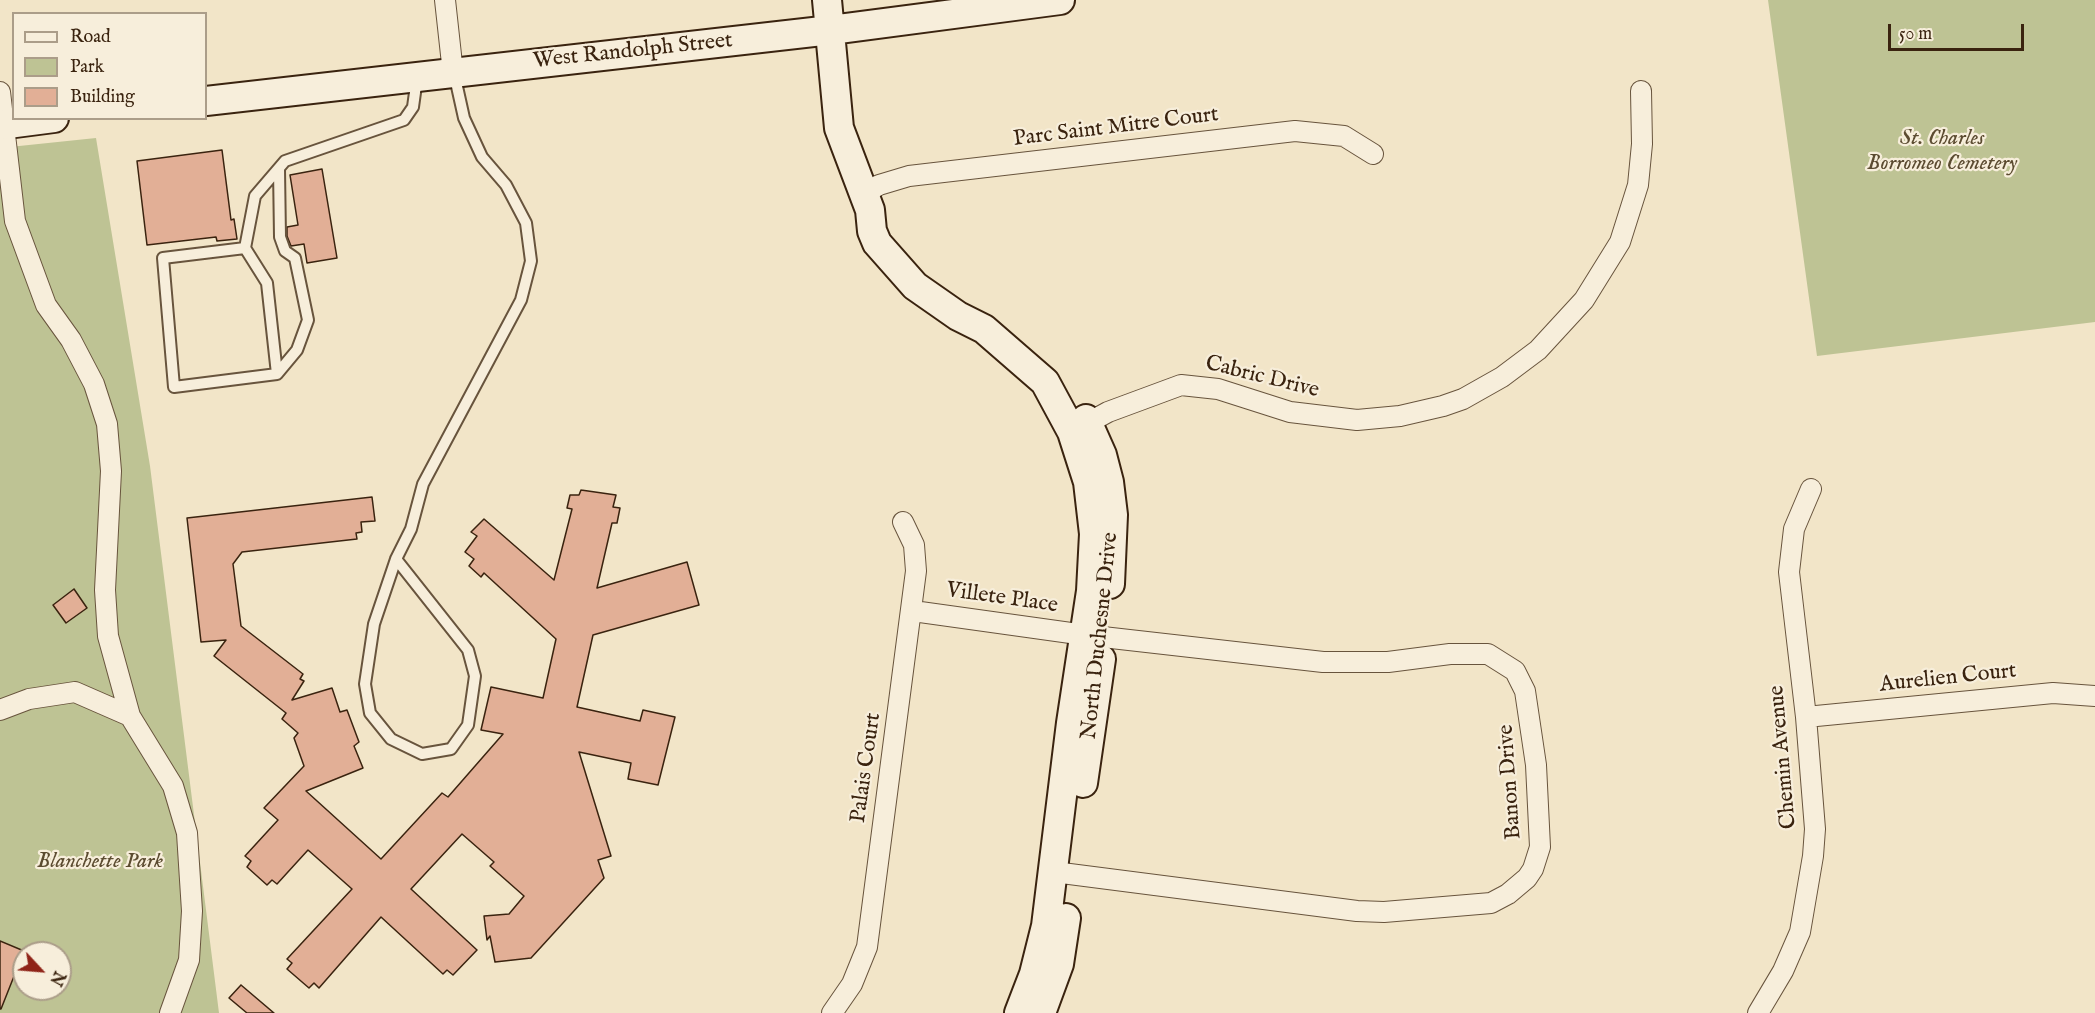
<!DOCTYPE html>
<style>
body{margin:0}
#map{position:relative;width:2095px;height:1013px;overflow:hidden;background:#f2e5c8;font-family:"IM FELL English",serif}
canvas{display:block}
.legend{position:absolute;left:12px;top:12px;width:195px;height:108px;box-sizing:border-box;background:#f7eedb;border:2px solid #ab9d89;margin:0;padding:8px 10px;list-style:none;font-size:18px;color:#3a230f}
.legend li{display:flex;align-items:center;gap:12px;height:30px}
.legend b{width:30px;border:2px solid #ab9d89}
.north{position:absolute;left:12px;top:941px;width:60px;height:60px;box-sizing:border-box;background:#f7eedb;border:2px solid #ab9d89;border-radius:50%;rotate:116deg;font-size:16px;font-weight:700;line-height:24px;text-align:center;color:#3a230f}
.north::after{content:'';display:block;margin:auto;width:21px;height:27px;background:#8f2418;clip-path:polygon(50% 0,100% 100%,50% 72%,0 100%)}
.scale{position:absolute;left:1888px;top:24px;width:136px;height:27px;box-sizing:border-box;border:3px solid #3a230f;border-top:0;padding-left:8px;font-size:18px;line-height:21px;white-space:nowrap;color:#3a230f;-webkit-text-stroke:4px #f7eedb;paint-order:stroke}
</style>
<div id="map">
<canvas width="2095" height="1013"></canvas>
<ul class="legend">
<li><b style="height:8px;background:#f7eedb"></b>Road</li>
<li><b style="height:16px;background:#bec394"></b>Park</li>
<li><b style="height:16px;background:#e2af96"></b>Building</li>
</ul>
<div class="north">N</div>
<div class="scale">50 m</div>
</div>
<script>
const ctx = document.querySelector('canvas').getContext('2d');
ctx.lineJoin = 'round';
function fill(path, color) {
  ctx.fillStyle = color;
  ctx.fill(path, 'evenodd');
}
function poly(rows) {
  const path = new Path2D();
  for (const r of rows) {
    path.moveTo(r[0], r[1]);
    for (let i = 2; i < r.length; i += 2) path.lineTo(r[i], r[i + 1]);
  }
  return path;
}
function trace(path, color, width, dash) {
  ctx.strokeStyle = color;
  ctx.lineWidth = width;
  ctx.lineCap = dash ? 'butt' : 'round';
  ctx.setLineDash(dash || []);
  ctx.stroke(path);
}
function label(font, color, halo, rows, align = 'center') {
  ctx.font = font + ' "IM FELL English",serif';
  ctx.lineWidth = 4.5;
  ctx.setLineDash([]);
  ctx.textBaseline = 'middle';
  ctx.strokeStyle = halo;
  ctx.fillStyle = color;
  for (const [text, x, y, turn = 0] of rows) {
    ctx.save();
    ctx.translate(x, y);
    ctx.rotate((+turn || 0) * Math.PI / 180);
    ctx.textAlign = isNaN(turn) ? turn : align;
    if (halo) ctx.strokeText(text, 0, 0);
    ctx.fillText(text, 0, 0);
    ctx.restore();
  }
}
const green = poly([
 [1768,0,2095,0,2095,322,1817,356],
 [96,138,150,466,219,1013,0,1013,0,148],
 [24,953,60,953,60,989,24,989]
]);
const building = poly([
 [222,150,231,220,234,219,237,239,217,241,216,237,147,245,137,161,222,150],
 [322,169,337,258,307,263,304,244,291,246,287,236,287,227,298,225,290,175,322,169],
 [581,490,616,495,613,507,620,508,617,523,612,523,597,588,687,562,699,605,593,635,577,707,640,721,643,710,675,717,658,785,628,779,631,763,579,752,611,856,598,860,604,878,531,958,495,962,490,936,487,940,484,916,509,914,524,896,490,866,494,862,462,834,411,889,477,950,453,975,447,970,443,974,381,917,319,988,314,983,309,988,287,969,292,963,287,959,352,889,308,850,277,884,272,880,267,885,247,867,251,861,245,856,278,820,264,808,304,766,294,738,298,733,282,719,286,713,214,656,226,640,201,642,187,518,372,497,375,521,361,522,362,532,356,533,357,539,242,552,233,564,241,626,303,674,300,679,304,681,292,700,332,688,340,712,347,710,359,742,354,746,363,768,306,791,381,859,442,793,448,797,503,734,481,730,491,687,543,698,556,639,484,573,481,577,469,566,474,559,465,552,477,536,471,532,484,519,554,580,572,509,567,508,570,495,579,495,581,490],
 [74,589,87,608,66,623,53,605,74,589],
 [0,941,24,951,1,1009,0,1009,0,941],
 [241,985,274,1013,247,1013,229,998,241,985]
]);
const lane = poly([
 [245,248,163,258,174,387,277,374,267,283,245,248,255,196,285,161,404,120,413,107,417,78],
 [277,374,297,350,308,320,295,258,285,251,280,237,279,169],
 [396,559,468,650,475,676,468,725,451,749,422,754,391,739,370,713,365,684,374,624,396,559,411,529,423,484,521,300,531,261,526,223,506,185,482,157,464,118,454,73]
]);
const street = poly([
 [445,0,453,73],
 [0,92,15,221,46,305,71,340,94,384,107,424,111,471,105,590,108,636,130,716,173,786,187,833,192,911,189,960,170,1013],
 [863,194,879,185,909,176,1295,131,1344,136,1373,154],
 [1077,429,1108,412,1181,385,1218,389,1290,412,1357,420,1400,416,1443,406,1463,399,1502,377,1538,350,1584,300,1620,242,1638,185,1642,144,1641,91],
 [913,611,1085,635,1323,662,1388,662,1450,654,1488,654,1515,671,1525,691,1536,765,1540,847,1533,869,1527,878,1508,894,1491,903,1384,912,1357,911,1054,872],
 [0,710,29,699,75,692,130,716],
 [1806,717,2053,693,2095,696],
 [832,1013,852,984,867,947,916,571,914,545,903,522],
 [1758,1013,1783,971,1800,932,1813,856,1815,829,1806,717,1789,572,1794,529,1811,489]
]);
const secondary = poly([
 [827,0,839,128,870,210,872,231,877,243,915,286,958,316,984,329,1045,382,1072,432,1088,482,1094,534,1091,591,1071,723,1046,926,1034,974,1019,1013],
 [206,101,831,30,1060,0],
 [0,125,54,118],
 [1086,419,1102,455,1109,482,1113,515,1110,584],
 [1083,783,1101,659],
 [1041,1013,1059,964,1066,918]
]);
const streetNames = [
 ["West Randolph Street",633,52,-6],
 ["Parc Saint Mitre Court",1116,128,-7],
 ["Cabric Drive",1262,378,14],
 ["Villete Place",1002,599,8],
 ["North Duchesne Drive",1101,636,-84],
 ["Aurelien Court",1948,679,-6],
 ["Chemin Avenue",1784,757,-95],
 ["Palais Court",867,768,-82],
 ["Banon Drive",1511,782,-94]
];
const parkNames = [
 ["St. Charles",1942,139],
 ["Borromeo Cemetery",1942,164],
 ["Blanchette Park",100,862]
];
fill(green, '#bec394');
fill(building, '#e2af96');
trace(building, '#3a230f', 1.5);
trace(lane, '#68543d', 14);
trace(street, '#68543d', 22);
trace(secondary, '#3a230f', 32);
trace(lane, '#f7eedb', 10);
trace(street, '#f7eedb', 20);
trace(secondary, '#f7eedb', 28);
label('22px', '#3a230f', '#f7eedb', streetNames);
label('italic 22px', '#5b4b30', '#f7eedb', parkNames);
</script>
